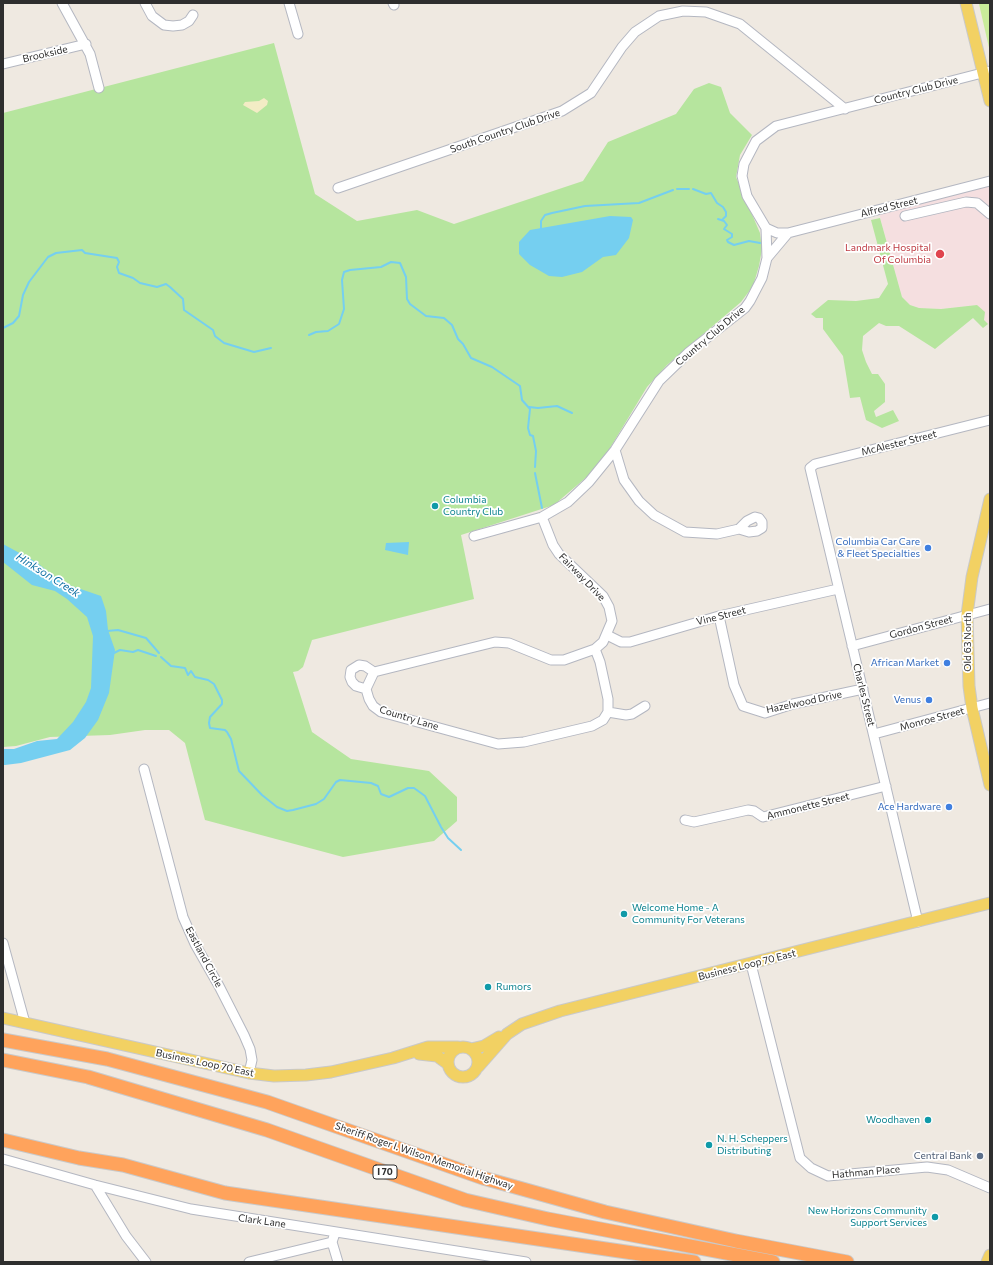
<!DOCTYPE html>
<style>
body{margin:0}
#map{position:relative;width:993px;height:1265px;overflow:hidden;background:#efe9e1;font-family:Commissioner,sans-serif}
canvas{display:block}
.frame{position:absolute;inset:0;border:4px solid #2e2e2e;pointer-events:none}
</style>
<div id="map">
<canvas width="993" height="1265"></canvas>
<div class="frame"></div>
</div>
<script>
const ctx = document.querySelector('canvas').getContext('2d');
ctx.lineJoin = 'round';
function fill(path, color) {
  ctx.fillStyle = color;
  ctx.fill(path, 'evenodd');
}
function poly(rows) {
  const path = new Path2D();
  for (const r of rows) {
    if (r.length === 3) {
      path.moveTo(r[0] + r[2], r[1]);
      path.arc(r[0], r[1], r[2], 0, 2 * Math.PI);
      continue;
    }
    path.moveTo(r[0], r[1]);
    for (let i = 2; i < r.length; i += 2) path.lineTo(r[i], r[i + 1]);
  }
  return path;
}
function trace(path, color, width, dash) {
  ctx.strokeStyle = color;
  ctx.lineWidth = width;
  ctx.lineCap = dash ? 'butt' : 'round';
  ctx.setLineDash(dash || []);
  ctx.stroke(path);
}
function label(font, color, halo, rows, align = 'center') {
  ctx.font = font + ' Commissioner,sans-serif';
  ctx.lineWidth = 3.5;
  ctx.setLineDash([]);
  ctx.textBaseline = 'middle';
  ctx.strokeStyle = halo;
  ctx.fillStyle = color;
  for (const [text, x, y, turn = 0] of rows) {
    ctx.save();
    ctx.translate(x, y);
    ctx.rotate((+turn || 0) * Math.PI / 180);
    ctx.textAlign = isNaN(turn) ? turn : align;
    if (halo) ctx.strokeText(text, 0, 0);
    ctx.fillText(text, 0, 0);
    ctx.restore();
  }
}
const medical = poly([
 [990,181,990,326,984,320,977,305,941,309,919,308,910,305,902,297,878,210]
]);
const green = poly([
 [274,43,315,194,357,221,417,210,454,224,583,181,608,142,676,114,694,89,709,83,721,87,730,113,752,135,740,155,736,177,760,233,762,249,759,266,753,286,741,302,667,365,647,387,607,453,589,475,554,505,461,535,474,599,312,640,303,667,298,671,293,672,312,732,351,759,429,771,457,797,457,821,434,841,343,857,205,820,185,743,169,730,145,730,110,735,50,737,16,746,3,747,3,113],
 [880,218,902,297,910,305,919,308,941,309,977,305,985,312,984,320,988,324,983,328,973,318,935,349,899,326,886,326,879,323,863,336,862,350,866,362,872,374,878,374,885,384,885,402,874,411,876,417,893,410,899,421,882,428,866,420,860,397,850,398,843,356,823,329,823,318,816,318,811,314,828,300,856,301,879,298,888,284,871,220]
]);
const sand = poly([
 [264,98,268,101,267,105,257,113,243,105,245,102,259,101]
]);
const pitch = poly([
 [982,3,990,3,990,52,979,4]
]);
const water = poly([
 [610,216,631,217,633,220,629,238,616,255,603,257,582,272,562,277,549,276,530,265,519,254,519,242,530,230],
 [409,542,408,555,385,550,386,543],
 [3,544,36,562,63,583,101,596,106,611,108,630,115,650,109,693,98,720,85,738,70,750,21,763,5,765,3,765,3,749,14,749,37,741,57,739,73,722,86,702,91,688,93,636,87,617,67,599,55,591,32,585,3,562]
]);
const stream = poly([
 [677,189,689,189],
 [693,189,706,194,711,193,717,203,723,207,726,212,726,216,722,220],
 [718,219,724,221,727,225,724,229,732,234,732,237,727,240,728,242,734,245,749,241,760,243],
 [541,229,541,221,545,215,552,213,585,206,639,203,673,190],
 [3,328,13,323,19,316,23,295,29,282,48,257,56,253,82,250,85,253,117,258,119,262,117,267,119,273,133,278,140,283,157,287,166,284,170,287,183,299,184,310,213,330,215,336,224,343,254,352,271,348],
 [309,335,316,332,328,331,339,324,344,309,342,280,344,272,350,270,381,267,391,262,400,263,406,277,407,299,410,304,426,316,444,318,452,325,458,339,463,344,471,358,492,367,520,386,522,400,530,409,528,428,530,435,533,436,536,451,535,467],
 [529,407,538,408,557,406,572,413],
 [535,473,542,508],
 [107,631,118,630,146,638,159,653],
 [114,653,120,650,133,652,138,650,156,656],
 [161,657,171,666,185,668,188,675,191,671,195,677,208,680,214,684,222,700,222,704,210,717,209,723,210,728,225,730,227,732,231,739,239,771,262,795,277,807,287,811,293,810,316,804,324,799,336,782,340,780,371,783,378,786,381,794,389,797,408,788,414,788,425,796,441,827,448,838,461,850]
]);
const minor = poly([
 [62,3,90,54,99,88],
 [145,3,152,16,164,25,173,26,182,25,189,21,193,15],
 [289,3,298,34],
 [393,3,394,5],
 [3,64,86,44],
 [338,188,562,111,591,93,622,47,635,32,659,16,683,11,706,12,740,24,845,109],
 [905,216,966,202,977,203,990,214],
 [766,228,777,233,788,233,990,181],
 [767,258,788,233],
 [615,450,624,480,639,501,654,515,685,532,717,534,739,529,747,521,755,517,759,518,762,522,762,528,757,531,749,532,739,529],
 [542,517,553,545,559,554,603,596,609,607,612,621,603,642,595,649,564,660,551,660,509,643,495,642,374,672,366,689,369,699,373,706,381,712,498,744,524,742,592,726,603,720,608,712,608,699,600,662,595,649],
 [474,536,542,517,568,502,589,482,615,450,659,381,689,352,745,308,750,301,762,278,767,258,766,228,747,196,742,176,744,164,756,141,776,126,990,71],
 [719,616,734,685,743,706,765,713,793,704,863,689],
 [607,635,621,642,630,642,719,616,838,589],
 [852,646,990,609],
 [366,689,356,686,352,682,350,677,351,670,359,665,365,666,374,672],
 [608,712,626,715,632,714,645,706],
 [874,734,990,703],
 [144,769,183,917,195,944,219,986,244,1035,250,1049,252,1060,249,1073],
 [685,820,694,822,748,810,754,811,763,817,886,786],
 [918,922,810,468,815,464,990,420],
 [3,943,25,1023],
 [751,964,800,1158,811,1168,828,1176,927,1167,948,1170,990,1188],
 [3,1159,95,1185,191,1209,526,1262],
 [95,1185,126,1236,146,1262],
 [334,1236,332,1242,338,1262],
 [249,1262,332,1242]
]);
const major = poly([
 [966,3,990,101],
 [990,499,972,577,967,615,969,686,972,708,990,785],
 [3,1018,249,1073,274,1076,306,1075,331,1072,393,1058,428,1047,458,1047],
 [463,1062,15],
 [471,1049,484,1046,499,1037],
 [419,1054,437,1056,448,1064],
 [478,1067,507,1034,522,1024,560,1011,990,903],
 [987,1262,990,1255]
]);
const highway = poly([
 [3,1040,107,1059,267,1102,483,1178,605,1212,736,1241,847,1262],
 [3,1060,88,1077,267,1130,465,1200,548,1219,773,1262],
 [3,1140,79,1158,123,1165,225,1193,694,1262]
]);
const markers = [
 [940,254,5,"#e0444e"],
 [435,506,4,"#0f9aa8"],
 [928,548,4,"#3f7fe0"],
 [947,663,4,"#3f7fe0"],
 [929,700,4,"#3f7fe0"],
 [949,807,4,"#3f7fe0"],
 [624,914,4,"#0f9aa8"],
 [488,987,4,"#0f9aa8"],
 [928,1120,4,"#0f9aa8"],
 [709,1145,4,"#0f9aa8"],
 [980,1156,4,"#5c6f8a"],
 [935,1217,4,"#0f9aa8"]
];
const shields = [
 [385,1172,24]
];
const shieldNames = [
 ["I 70",385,1172]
];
const streetNames = [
 ["Brookside",45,54,-13],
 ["Country Club Drive",916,90,-14],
 ["South Country Club Drive",505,131,-19],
 ["Alfred Street",889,207,-14],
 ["Country Club Drive",710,336,-40],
 ["McAlester Street",899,443,-14],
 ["Fairway Drive",582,577,46],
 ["Vine Street",721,616,-14],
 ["Gordon Street",921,627,-15],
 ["Old 63 North",968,642,-90],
 ["Charles Street",864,695,76],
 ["Hazelwood Drive",804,702,-12],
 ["Country Lane",409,718,17],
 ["Monroe Street",932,719,-15],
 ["Ammonette Street",808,806,-14],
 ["Eastland Circle",204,957,62],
 ["Business Loop 70 East",747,965,-14],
 ["Business Loop 70 East",205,1063,12],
 ["Sheriff Roger I. Wilson Memorial Highway",424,1156,19],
 ["Hathman Place",866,1172,-5],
 ["Clark Lane",262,1221,8]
];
const healthNames = [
 ["Landmark Hospital",931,248],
 ["Of Columbia",931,260]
];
const cultureNames = [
 ["Columbia",443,500],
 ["Country Club",443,512],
 ["Welcome Home - A",632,908],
 ["Community For Veterans",632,920],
 ["Rumors",496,987],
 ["Woodhaven",920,1120,"right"],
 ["N. H. Scheppers",717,1139],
 ["Distributing",717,1151],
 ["New Horizons Community",927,1211,"right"],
 ["Support Services",927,1223,"right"]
];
const shopNames = [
 ["Columbia Car Care",920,542],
 ["& Fleet Specialties",920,554],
 ["African Market",939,663],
 ["Venus",921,700],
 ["Ace Hardware",941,807]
];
const serviceNames = [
 ["Central Bank",972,1156]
];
const waterNames = [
 ["Hinkson Creek",48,575,32]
];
fill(medical, '#f5dfe0');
fill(green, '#b6e59e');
fill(sand, '#f3ecc5');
fill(pitch, '#c9ec9a');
fill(water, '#75cff0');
trace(stream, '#75cff0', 2);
trace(minor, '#b4b7c1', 11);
trace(major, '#c9c9c9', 13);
trace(highway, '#c9c9c9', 15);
trace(minor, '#fff', 9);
trace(major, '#f2d163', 11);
trace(highway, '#ffa35c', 13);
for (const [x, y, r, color] of markers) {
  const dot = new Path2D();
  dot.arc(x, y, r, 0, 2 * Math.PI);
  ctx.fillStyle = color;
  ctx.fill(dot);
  trace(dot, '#fff', 1.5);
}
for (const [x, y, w] of shields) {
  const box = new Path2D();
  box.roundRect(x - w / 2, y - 7, w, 14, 3);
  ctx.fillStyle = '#fff';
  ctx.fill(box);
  trace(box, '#2e2e2e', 1);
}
label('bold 9px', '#2e2e2e', null, shieldNames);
label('10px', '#2e2e2e', '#fff', streetNames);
label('10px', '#be3a42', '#fff', healthNames, 'right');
label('10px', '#0d838f', '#fff', cultureNames, 'left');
label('10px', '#366cbe', '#fff', shopNames, 'right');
label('10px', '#4e5e75', '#fff', serviceNames, 'right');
label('italic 11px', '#0d6fa3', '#fff', waterNames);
</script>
